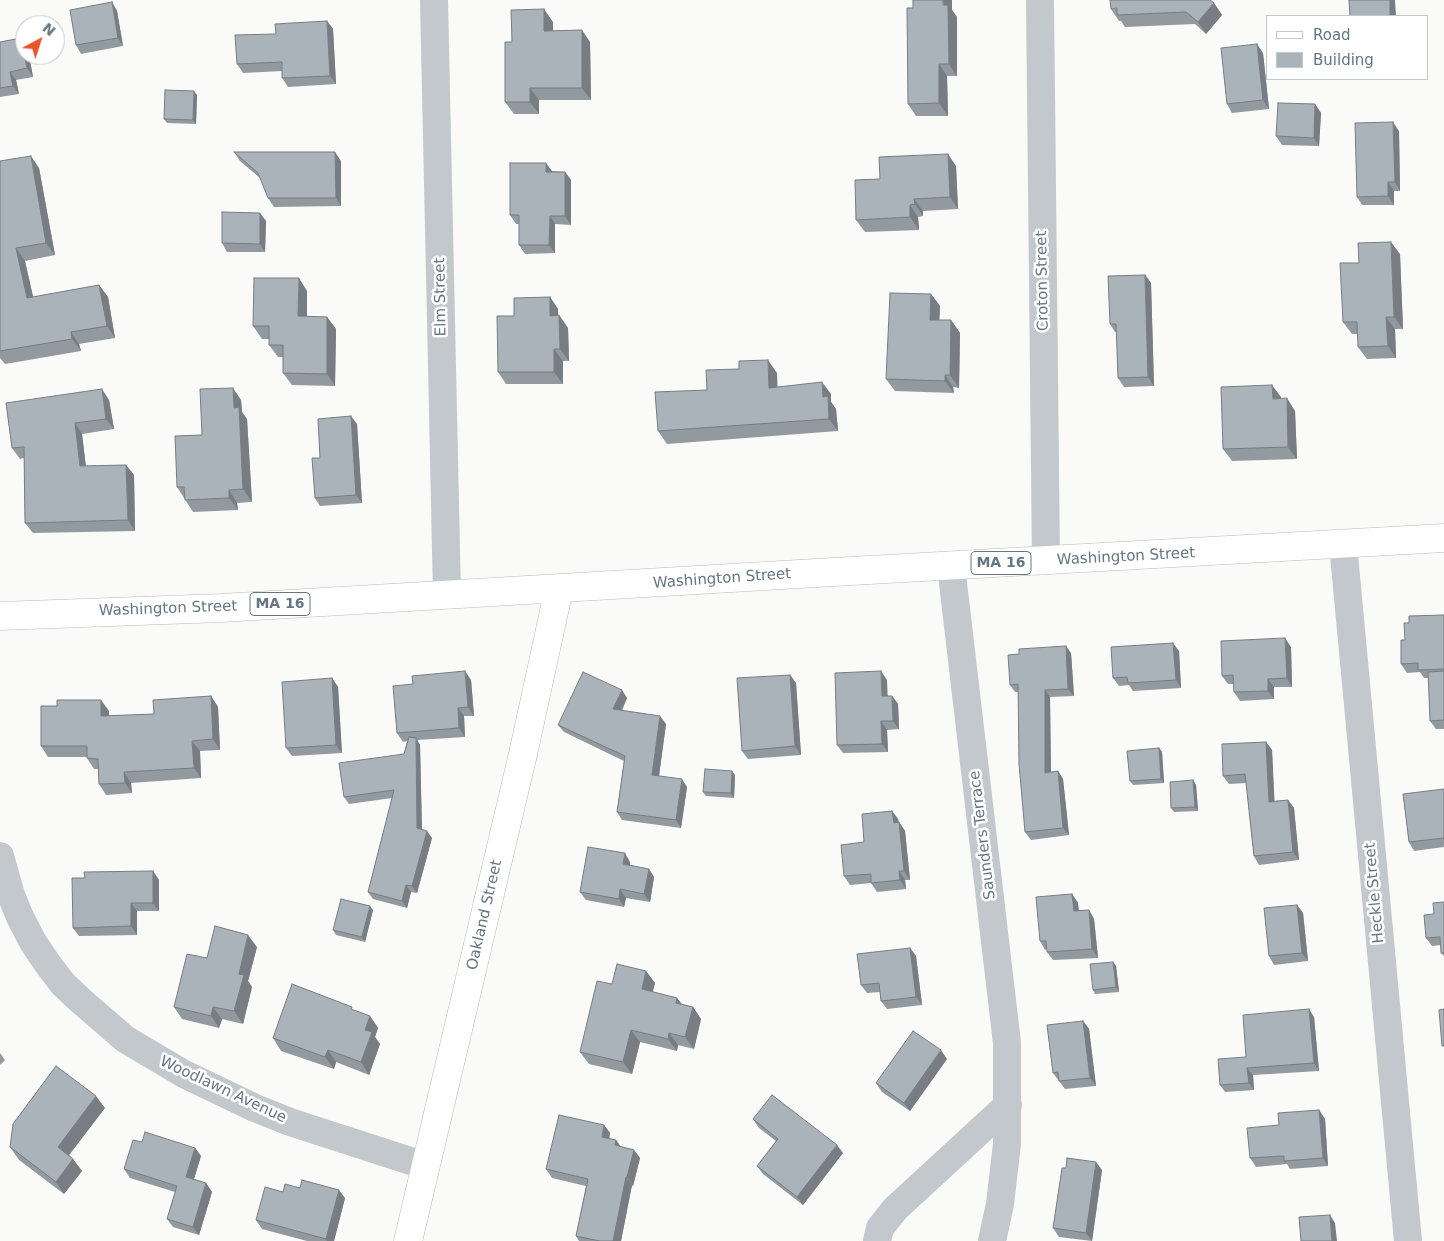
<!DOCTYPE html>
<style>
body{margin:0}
#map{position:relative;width:1444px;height:1241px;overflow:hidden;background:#fafaf8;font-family:"DejaVu Sans",sans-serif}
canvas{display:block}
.legend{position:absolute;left:1266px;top:15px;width:162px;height:65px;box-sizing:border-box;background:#fff;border:1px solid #c1c8cd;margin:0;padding:6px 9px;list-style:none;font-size:15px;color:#657683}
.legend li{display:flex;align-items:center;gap:10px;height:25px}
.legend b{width:25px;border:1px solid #c1c8cd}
.north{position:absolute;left:15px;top:15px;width:50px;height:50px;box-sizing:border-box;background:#fff;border:1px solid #c1c8cd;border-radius:50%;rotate:40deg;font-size:14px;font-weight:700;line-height:20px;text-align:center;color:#657683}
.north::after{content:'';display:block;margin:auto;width:18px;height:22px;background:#e4572e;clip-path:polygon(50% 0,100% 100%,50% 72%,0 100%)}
</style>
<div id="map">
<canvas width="1444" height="1241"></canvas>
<ul class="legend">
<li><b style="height:6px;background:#fff"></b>Road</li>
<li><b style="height:14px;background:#aab3b9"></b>Building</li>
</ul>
<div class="north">N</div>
</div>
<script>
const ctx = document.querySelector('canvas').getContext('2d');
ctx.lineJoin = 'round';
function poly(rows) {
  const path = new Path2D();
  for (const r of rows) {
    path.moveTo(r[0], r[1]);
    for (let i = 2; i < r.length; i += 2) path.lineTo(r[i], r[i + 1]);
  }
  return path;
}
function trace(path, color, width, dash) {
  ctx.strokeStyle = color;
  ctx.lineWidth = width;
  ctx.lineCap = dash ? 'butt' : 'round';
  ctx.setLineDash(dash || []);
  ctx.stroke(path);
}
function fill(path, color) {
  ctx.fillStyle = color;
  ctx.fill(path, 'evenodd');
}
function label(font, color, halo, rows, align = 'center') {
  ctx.font = font + ' "DejaVu Sans",sans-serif';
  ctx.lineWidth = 5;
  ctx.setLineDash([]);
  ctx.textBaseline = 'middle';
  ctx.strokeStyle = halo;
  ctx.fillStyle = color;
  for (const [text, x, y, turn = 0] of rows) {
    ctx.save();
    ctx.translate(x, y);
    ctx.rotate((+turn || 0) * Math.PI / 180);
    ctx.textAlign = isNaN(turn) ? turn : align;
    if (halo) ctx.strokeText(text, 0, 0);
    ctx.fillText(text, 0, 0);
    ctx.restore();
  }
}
const street = poly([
 [434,0,447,595],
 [1040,0,1046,561],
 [1343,544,1408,1241],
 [951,566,1007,1043,1007,1144,1000,1204,992,1241],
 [0,856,11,895,20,917,33,942,47,963,63,984,80,1000,125,1039,184,1074,255,1108,290,1122,426,1166],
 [877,1241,880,1228,895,1209,1008,1105]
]);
const secondary = poly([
 [408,1241,523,754,559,589]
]);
const primary = poly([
 [0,616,221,608,833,572,1444,538]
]);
const wall = poly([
 [112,2,117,11,123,46,81,54,76,45],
 [1214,3,1222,15,1206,34,1195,24,1125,27,1121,21,1119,21,1111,9],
 [952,10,957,17,957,76,947,76,948,116,916,116,908,104],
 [327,21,333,29,336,84,288,87,282,78,282,71,243,73,237,64,276,34],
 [553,22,553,31,590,42,591,100,539,100,539,114,514,114,505,102,512,42],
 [21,38,25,43,25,55,29,55,33,77,16,80,19,94,0,97,0,42],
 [1263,53,1269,109,1232,113,1227,104],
 [197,95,196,124,167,123,164,119],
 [1315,104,1321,113,1319,146,1282,145,1276,136],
 [1399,131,1400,191,1394,191,1394,205,1362,205,1357,197],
 [234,152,341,161,341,206,274,207,268,198,260,178,240,161],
 [0,161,39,168,55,255,25,261,33,297,99,285,108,297,115,338,79,344,81,351,5,364,0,358],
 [956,166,958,209,923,211,923,216,918,217,919,230,865,232,856,220,880,179],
 [552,171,565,172,571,180,571,225,555,224,555,253,525,254,519,245,519,224,516,224,510,215],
 [266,221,265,252,227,252,222,243],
 [1400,254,1403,329,1395,329,1396,358,1367,359,1358,347,1358,334,1352,334,1343,322,1359,263],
 [1145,275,1151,283,1154,386,1124,387,1118,378,1117,332,1115,332,1110,324],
 [307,291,307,316,327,317,336,329,335,386,292,385,283,373,283,357,278,357,269,345,269,339,262,339,253,326],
 [931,294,940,306,939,320,951,320,960,333,959,388,953,387,954,393,895,391,886,379],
 [550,297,558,309,558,316,559,315,568,328,569,361,563,361,563,384,506,384,498,372,514,316],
 [777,373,777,387,831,394,831,402,836,409,838,431,667,444,658,431,707,390],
 [1281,397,1281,399,1295,411,1297,459,1232,461,1223,449],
 [109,400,114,429,82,434,86,466,126,465,134,475,135,531,33,533,25,523,24,458,20,459,12,448],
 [241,400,242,412,247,419,252,502,237,503,238,510,193,512,177,487,202,435],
 [357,424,362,503,320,506,315,498,320,458],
 [1444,615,1444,729,1436,729,1430,721,1429,678,1424,678,1420,672,1407,673,1401,664,1405,640,1409,623],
 [1291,647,1292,687,1274,687,1274,699,1240,701,1234,692,1234,684,1228,684,1222,676],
 [1179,651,1181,688,1133,691,1129,685,1119,686,1113,678],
 [1071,653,1074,696,1050,697,1051,772,1058,771,1063,779,1069,835,1031,840,1025,832,1018,692,1015,692,1010,685],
 [790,675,796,683,801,755,748,759,742,751],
 [332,678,338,687,342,753,292,756,286,748],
 [471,680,474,716,464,716,465,737,417,740,420,745,422,829,432,838,417,893,411,892,407,908,373,899,368,892,392,798,349,804,344,797,404,754,407,741,403,742,397,733],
 [887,680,887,696,892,696,898,704,899,729,887,730,888,752,843,753,837,745],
 [211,696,218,707,220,750,200,751,201,778,131,783,132,793,106,795,99,784,98,769,94,769,87,758,87,757,48,757,41,746,109,711,109,716,154,714],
 [627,698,622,711,666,724,659,776,687,787,681,828,622,820,617,812,624,761,564,732,558,725],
 [1266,742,1272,750,1274,801,1288,800,1294,808,1299,860,1259,865,1254,856,1246,783,1229,784,1223,776],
 [1159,748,1162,752,1164,783,1133,785,1130,781],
 [735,775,734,798,706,796,703,792],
 [1193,780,1196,785,1198,811,1174,812,1171,808],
 [1444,789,1444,847,1414,851,1409,842],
 [892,811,898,819,899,822,905,831,910,880,905,880,906,889,877,892,871,883,850,885,844,876,864,842],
 [630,862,630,865,649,869,654,877,650,902,626,898,624,907,586,900,580,892],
 [153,871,159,880,159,911,137,911,137,935,79,936,73,928,85,878],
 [1072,894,1078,903,1079,911,1089,910,1094,919,1098,958,1053,960,1047,952,1047,949,1045,950,1040,941],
 [1444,902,1444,956,1441,953,1441,945,1432,946,1426,938,1434,914],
 [1297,905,1303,913,1308,961,1274,965,1269,956],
 [373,910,365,942,336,935,333,930],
 [257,947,248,981,252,987,243,1024,222,1019,219,1028,182,1019,174,1007,207,958],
 [910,948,916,956,922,1005,887,1009,881,1001,880,992,867,993,861,985],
 [1113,962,1116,966,1119,992,1095,994,1093,990],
 [646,971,655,983,653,992,677,998,682,1004,693,1007,701,1019,694,1049,678,1045,677,1051,640,1042,632,1074,589,1064,580,1052,612,984],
 [354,1010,370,1016,378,1028,375,1037,380,1044,369,1075,336,1062,334,1069,281,1051,273,1038],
 [1314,1017,1319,1071,1253,1075,1254,1090,1225,1092,1220,1085,1246,1057],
 [1083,1021,1089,1029,1096,1086,1065,1089,1053,1073],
 [0,1053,5,1060,0,1065],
 [947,1059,910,1111,882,1092,876,1083],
 [105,1108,69,1155,73,1159,82,1171,64,1194,19,1160,10,1147],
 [1319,1110,1325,1119,1328,1166,1290,1169,1287,1164,1256,1167,1250,1158,1279,1125],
 [753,1119,843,1153,803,1205,763,1174,757,1166,776,1141,759,1128],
 [604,1125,610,1133,609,1139,616,1140,621,1147,634,1150,640,1158,633,1186,632,1185,621,1241,579,1241,576,1236,586,1186,552,1178,546,1169],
 [142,1142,195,1148,201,1156,194,1179,206,1183,212,1192,199,1235,173,1227,167,1219,175,1192,130,1178,124,1169],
 [1066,1168,1102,1170,1092,1241,1059,1237,1053,1228],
 [300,1188,345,1198,334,1241,307,1241,262,1229,256,1220,283,1192]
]);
const shadedWall = poly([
 [943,0,952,0,952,10,957,17,957,76,949,64],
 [1390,0,1395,0,1396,16,1390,16],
 [112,2,117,11,123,46,118,38],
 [1214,3,1222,15,1206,34,1198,22],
 [544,9,553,22,553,43,544,31],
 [327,21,333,29,336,84,330,76],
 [582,30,590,42,591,100,582,88],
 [21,38,25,43,25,55,29,55,33,77,27,68],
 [1257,44,1263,53,1269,109,1263,100],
 [939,64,947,76,948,116,939,103],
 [10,72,16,80,19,94,13,86],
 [530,88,539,100,539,114,530,102],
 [194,91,197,95,196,124,193,120],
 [1315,104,1321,113,1319,146,1314,138],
 [1393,122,1399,131,1400,191,1395,182],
 [335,152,341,161,341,206,336,198],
 [948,154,956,166,958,209,950,197],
 [31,156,39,168,55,255,46,243],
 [546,163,552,171,552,180,546,172],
 [565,172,571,180,571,225,565,216],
 [1388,182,1394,191,1394,205,1388,196],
 [914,199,923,211,923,216,915,204],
 [910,205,918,217,919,230,910,217],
 [260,213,266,221,265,252,260,244],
 [550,216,555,224,555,253,549,245],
 [1391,242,1400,254,1403,329,1394,317],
 [16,248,25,261,36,310,27,298],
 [1145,275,1151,283,1154,386,1148,377],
 [299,278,307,291,307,329,298,316],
 [99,285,108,297,115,338,107,326],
 [931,294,940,306,939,332,930,320],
 [550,297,558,309,558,328,550,316],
 [559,315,568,328,569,361,560,349],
 [327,317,336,329,335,386,327,374],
 [1386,317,1395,329,1396,358,1388,346],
 [951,320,960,333,959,388,950,375],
 [71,332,79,344,81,351,72,339],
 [554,349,563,361,563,384,554,372],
 [768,360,777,373,778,400,769,388],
 [945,375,953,387,954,393,945,381],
 [822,382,831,394,831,402,836,409,838,431,829,419,823,397],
 [1272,385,1281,397,1281,411,1273,399],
 [233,388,241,400,242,412,247,419,252,502,243,489,234,408],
 [102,389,109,400,114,429,106,419],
 [1287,398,1295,411,1297,459,1288,447],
 [351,416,357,424,362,503,356,495],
 [75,423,82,434,87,477,80,466],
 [126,465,134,475,135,531,128,520],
 [229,490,237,503,238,510,229,498],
 [1285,638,1291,647,1292,687,1287,678],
 [1173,643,1179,651,1181,688,1176,680],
 [1066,646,1071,653,1074,696,1068,689],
 [465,671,471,680,474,716,468,707],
 [881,671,887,680,888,704,882,696],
 [790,675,796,683,801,755,795,746],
 [332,678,338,687,342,753,336,745],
 [1268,679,1274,687,1274,699,1268,691],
 [622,690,627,698,618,717,613,709],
 [1045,690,1050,697,1051,780,1045,773],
 [211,696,218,707,220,750,213,739],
 [892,696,898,704,899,729,893,721],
 [101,700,109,711,109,727,101,716],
 [458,708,464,716,465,737,459,728],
 [660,716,666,724,658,783,652,775],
 [881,721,887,730,888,752,882,744],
 [416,738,420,745,422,835,417,828],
 [192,741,200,751,201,778,194,768],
 [1266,742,1272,750,1275,810,1269,802],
 [1159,748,1162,752,1164,783,1161,779],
 [732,771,735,775,734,798,731,793],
 [1058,771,1063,779,1069,835,1063,828],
 [124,772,131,783,132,793,125,783],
 [682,779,687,787,681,828,676,820],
 [1193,780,1196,785,1198,811,1195,807],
 [1288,800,1294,808,1299,860,1293,852],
 [892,811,898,819,900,831,894,823],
 [899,822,905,831,910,880,904,871],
 [427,831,432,838,417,893,412,886],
 [625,853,630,862,629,872,623,864],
 [649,869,654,877,650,902,644,894],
 [153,871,159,880,159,911,153,903],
 [899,871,905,880,906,889,900,880],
 [406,885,411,892,407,908,402,901],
 [620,889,626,898,624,907,619,899],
 [1072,894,1078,903,1079,920,1074,911],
 [131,903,137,911,137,935,131,926],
 [1297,905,1303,913,1308,961,1302,953],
 [370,906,373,910,365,942,362,937],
 [1089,910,1094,919,1098,958,1092,949],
 [248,935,257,947,248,981,252,987,243,1024,234,1011,239,974],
 [910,948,916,956,922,1005,916,997],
 [1113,962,1116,966,1119,992,1116,987],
 [646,971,655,983,650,1001,642,989],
 [677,998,686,1010,676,1003],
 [213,1007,222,1019,219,1028,211,1016],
 [693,1007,701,1019,694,1049,685,1037],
 [1309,1009,1314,1017,1319,1071,1314,1063],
 [370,1016,378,1028,375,1037,380,1044,369,1075,361,1062,365,1030],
 [1083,1021,1089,1029,1096,1086,1090,1078],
 [631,1030,640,1042,632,1074,623,1062],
 [669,1033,678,1045,677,1051,668,1039],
 [328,1050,336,1062,334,1069,325,1057],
 [941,1050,947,1059,910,1111,904,1103],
 [1247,1068,1253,1075,1254,1090,1249,1083],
 [96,1096,105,1108,66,1159,58,1147],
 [1319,1110,1325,1119,1328,1166,1323,1158],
 [604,1125,610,1133,608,1145,602,1137],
 [616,1140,622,1149,615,1145],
 [837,1145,843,1153,803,1205,797,1197],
 [195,1148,201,1156,192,1185,186,1177],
 [634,1150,640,1158,633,1186,627,1177],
 [73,1159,82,1171,64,1194,56,1182],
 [1096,1162,1102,1170,1092,1241,1086,1233],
 [626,1177,632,1185,621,1241,613,1241],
 [206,1183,212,1192,199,1235,193,1227],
 [339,1190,345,1198,334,1241,327,1241,326,1239],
 [1330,1215,1335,1223,1337,1241,1332,1241]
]);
const building = poly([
 [913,0,943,0,943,5,948,5,949,64,939,64,939,103,908,104,907,8,913,8,913,0],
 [1110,0,1210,0,1214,3,1198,22,1186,12,1117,15,1117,8,1111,9,1110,0],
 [1349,0,1390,0,1390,16,1350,16,1349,0],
 [112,2,118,38,76,45,70,10,112,2],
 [544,9,544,31,582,30,582,88,530,88,530,102,505,102,505,42,512,42,511,10,544,9],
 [327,21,330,76,282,78,282,62,237,64,235,35,276,34,275,24,327,21],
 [21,38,27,68,10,72,13,86,0,88,0,42,21,38],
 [1257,44,1263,100,1227,104,1221,48,1257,44],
 [165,90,194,91,193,120,164,119,165,90],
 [1278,103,1315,104,1314,138,1276,136,1278,103],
 [1393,122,1395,182,1388,182,1388,196,1357,197,1355,123,1393,122],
 [234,152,335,152,336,198,268,198,258,173,234,152],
 [948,154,950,197,914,199,915,204,910,205,910,217,856,220,855,180,880,179,879,157,948,154],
 [31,156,46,243,16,248,27,298,99,285,107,326,71,332,72,339,0,351,0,161,31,156],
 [510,163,546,163,546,172,565,172,565,216,550,216,549,245,519,245,519,215,510,215,510,163],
 [222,212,260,213,260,244,222,243,222,212],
 [1391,242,1394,317,1386,317,1388,346,1358,347,1357,322,1343,322,1340,263,1359,263,1358,243,1391,242],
 [1145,275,1148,377,1118,378,1116,324,1110,324,1108,276,1145,275],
 [254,278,299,278,298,316,327,317,327,374,283,373,283,345,269,345,269,326,253,326,254,278],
 [890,293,931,294,930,320,951,320,950,375,945,375,945,381,886,379,890,293],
 [550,297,550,316,559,315,560,349,554,349,554,372,498,372,497,316,514,316,514,298,550,297],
 [768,360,769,388,822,382,823,397,828,396,829,419,658,431,655,392,707,390,706,370,739,369,739,361,768,360],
 [1272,385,1273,399,1287,398,1288,447,1223,449,1221,387,1272,385],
 [233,388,234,408,239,407,243,489,229,490,229,498,185,500,184,487,177,487,175,436,202,435,200,389,233,388],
 [102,389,106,419,75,423,80,466,126,465,128,520,25,523,24,447,12,448,6,403,102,389],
 [351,416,356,495,315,498,312,458,320,458,318,419,351,416],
 [1444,615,1444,669,1418,670,1418,663,1401,664,1401,640,1405,640,1404,623,1409,623,1409,616,1444,615],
 [1285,638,1287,678,1268,679,1268,691,1234,692,1233,675,1222,676,1221,641,1285,638],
 [1173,643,1176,680,1128,683,1127,677,1113,678,1111,647,1173,643],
 [1066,646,1068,689,1045,690,1045,773,1058,771,1063,828,1025,832,1019,764,1018,684,1010,685,1008,655,1019,654,1019,649,1066,646],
 [465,671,468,707,458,708,459,728,397,733,393,686,413,684,412,676,465,671],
 [881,671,882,696,892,696,893,721,881,721,882,744,837,745,835,673,881,671],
 [1444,671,1444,720,1430,721,1428,672,1444,671],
 [583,672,622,690,613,709,660,716,652,775,682,779,676,820,617,812,625,756,558,725,583,672],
 [790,675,795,746,742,751,737,678,790,675],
 [332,678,336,745,286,748,282,682,332,678],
 [211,696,213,739,192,741,194,768,124,772,125,783,99,784,98,759,87,758,87,746,41,746,41,706,57,706,57,700,101,700,101,716,154,714,153,700,211,696],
 [409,737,416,738,417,828,427,831,412,886,406,885,402,901,368,892,394,790,344,797,339,763,404,754,409,737],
 [1266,742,1269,802,1288,800,1293,852,1254,856,1245,774,1223,776,1222,744,1266,742],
 [1159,748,1161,779,1130,781,1127,751,1159,748],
 [705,769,732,771,731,793,703,792,705,769],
 [1193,780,1195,807,1171,808,1170,782,1193,780],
 [1444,789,1444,838,1409,842,1403,794,1444,789],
 [892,811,894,823,899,822,904,871,899,871,900,880,871,883,871,874,844,876,841,845,864,842,862,814,892,811],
 [588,847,625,853,623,864,649,869,644,894,620,889,619,899,580,892,588,847],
 [153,871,153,903,131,903,131,926,73,928,72,878,85,878,84,872,153,871],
 [1072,894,1074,911,1089,910,1092,949,1047,952,1046,941,1040,941,1036,897,1072,894],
 [341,899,370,906,362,937,333,930,341,899],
 [1444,902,1444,953,1441,953,1440,937,1426,938,1424,915,1434,914,1433,903,1444,902],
 [1297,905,1302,953,1269,956,1264,908,1297,905],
 [215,926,248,935,239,974,244,975,234,1011,213,1007,211,1016,174,1007,187,954,207,958,215,926],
 [910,948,916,997,881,1001,879,983,861,985,857,954,910,948],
 [1113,962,1116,987,1093,990,1090,964,1113,962],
 [617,964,646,971,642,989,677,998,676,1003,693,1007,685,1037,669,1033,668,1039,631,1030,623,1062,580,1052,597,981,612,984,617,964],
 [292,984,352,1007,351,1009,370,1016,365,1030,372,1032,361,1062,328,1050,325,1057,273,1038,292,984],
 [1309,1009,1314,1063,1247,1068,1249,1083,1220,1085,1218,1059,1246,1057,1243,1015,1309,1009],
 [1444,1009,1444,1046,1442,1046,1439,1010,1444,1009],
 [1083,1021,1090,1078,1059,1081,1058,1072,1053,1073,1047,1025,1083,1021],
 [913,1031,941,1050,904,1103,876,1083,913,1031],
 [56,1066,96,1096,58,1147,73,1159,56,1182,10,1147,13,1124,56,1066],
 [772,1095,837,1145,797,1197,757,1166,778,1139,753,1119,772,1095],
 [1319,1110,1323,1158,1284,1161,1284,1156,1250,1158,1247,1128,1279,1125,1278,1113,1319,1110],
 [559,1115,604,1125,602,1137,616,1140,615,1145,634,1150,627,1177,626,1177,613,1241,600,1241,576,1236,588,1179,546,1169,559,1115],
 [145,1132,195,1148,186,1177,206,1183,193,1227,167,1219,177,1186,124,1169,133,1140,142,1142,145,1132],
 [1067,1158,1096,1162,1086,1233,1053,1228,1062,1168,1066,1168,1067,1158],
 [302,1180,339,1190,326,1239,256,1220,265,1187,283,1192,285,1184,300,1188,302,1180],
 [1330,1215,1332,1241,1301,1241,1299,1217,1330,1215]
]);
const shields = [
 [1001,563,60],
 [280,604,60]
];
const shieldNames = [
 ["MA 16",1001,563],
 ["MA 16",280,604]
];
const streetNames = [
 ["Croton Street",1043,281,-91],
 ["Elm Street",441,297,-91],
 ["Washington Street",1126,557,-3],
 ["Washington Street",722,579,-4],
 ["Washington Street",168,609,-2],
 ["Saunders Terrace",983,835,-97],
 ["Heckle Street",1375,893,-95],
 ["Oakland Street",485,915,-77],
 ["Woodlawn Avenue",223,1090,25]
];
trace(secondary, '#b3babf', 29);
trace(primary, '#b5babe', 29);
trace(street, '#c3c8cc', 28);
trace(secondary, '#fff', 28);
trace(primary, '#fff', 28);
fill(wall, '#929a9f');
fill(shadedWall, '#777d82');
fill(building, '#aab3b9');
trace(building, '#777d82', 1);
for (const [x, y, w] of shields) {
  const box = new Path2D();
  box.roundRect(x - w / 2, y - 11.5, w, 23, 4);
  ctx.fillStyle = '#fff';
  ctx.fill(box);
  trace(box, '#657683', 1);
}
label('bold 14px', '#657683', null, shieldNames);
label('15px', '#657683', '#fff', streetNames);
</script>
